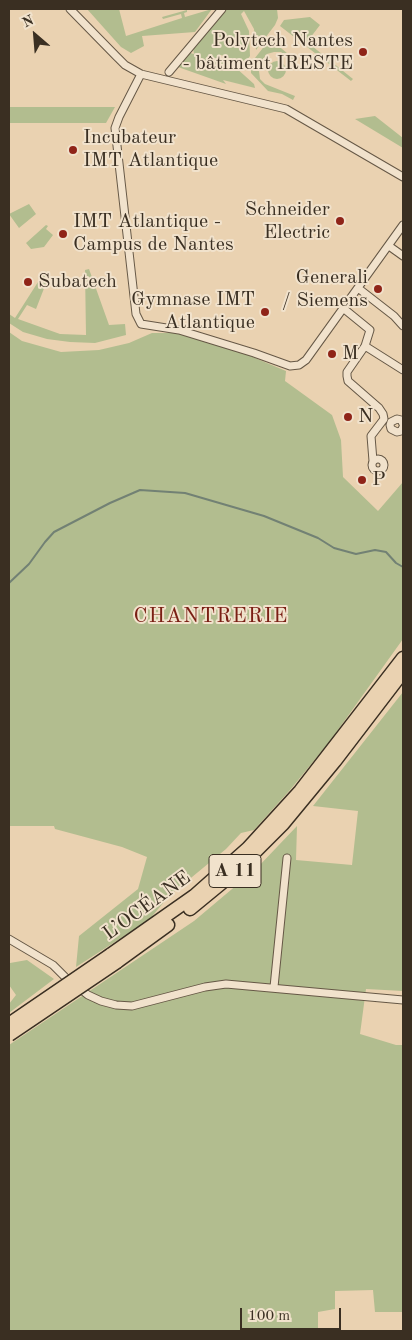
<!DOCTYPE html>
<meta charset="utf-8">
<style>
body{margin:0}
#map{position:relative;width:412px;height:1340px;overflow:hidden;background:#ead2b1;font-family:"Old Standard TT",serif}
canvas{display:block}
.frame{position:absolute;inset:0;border:10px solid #3a2f22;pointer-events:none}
.north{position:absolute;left:10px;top:10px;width:50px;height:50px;-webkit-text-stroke:4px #f1e2cc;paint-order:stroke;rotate:333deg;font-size:14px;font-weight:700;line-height:20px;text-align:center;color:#3a2f22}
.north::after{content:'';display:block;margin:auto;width:18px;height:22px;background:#3a2f22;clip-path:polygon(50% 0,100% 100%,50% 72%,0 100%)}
.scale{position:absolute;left:240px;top:1308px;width:101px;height:22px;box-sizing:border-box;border:2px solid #3a2f22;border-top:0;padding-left:6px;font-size:15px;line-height:18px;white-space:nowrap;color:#3a2f22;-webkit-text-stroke:4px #f1e2cc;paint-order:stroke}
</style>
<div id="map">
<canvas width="412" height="1340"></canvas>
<div class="frame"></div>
<div class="north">N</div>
<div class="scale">100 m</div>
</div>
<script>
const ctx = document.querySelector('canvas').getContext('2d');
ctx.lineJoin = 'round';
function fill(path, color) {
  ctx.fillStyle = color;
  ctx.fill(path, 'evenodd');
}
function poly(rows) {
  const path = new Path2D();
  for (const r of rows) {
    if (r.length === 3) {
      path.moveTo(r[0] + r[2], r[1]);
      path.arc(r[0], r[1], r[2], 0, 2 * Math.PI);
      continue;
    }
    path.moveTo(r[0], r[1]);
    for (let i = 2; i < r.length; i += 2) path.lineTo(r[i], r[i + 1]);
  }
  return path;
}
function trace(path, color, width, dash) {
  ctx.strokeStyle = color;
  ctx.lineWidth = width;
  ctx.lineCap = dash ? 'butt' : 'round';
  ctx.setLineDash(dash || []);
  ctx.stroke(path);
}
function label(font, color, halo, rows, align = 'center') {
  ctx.font = font + ' "Old Standard TT",serif';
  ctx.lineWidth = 4;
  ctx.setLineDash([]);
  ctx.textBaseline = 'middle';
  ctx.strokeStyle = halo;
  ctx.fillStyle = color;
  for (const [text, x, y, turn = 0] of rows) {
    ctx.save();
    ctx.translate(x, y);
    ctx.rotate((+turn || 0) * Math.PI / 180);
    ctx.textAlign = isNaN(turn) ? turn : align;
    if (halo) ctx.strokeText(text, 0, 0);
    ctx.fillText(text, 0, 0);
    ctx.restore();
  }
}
const green = poly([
 [87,9,119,9,126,36,182,18,181,14,163,19,162,17,187,10,187,12,184,13,185,17,212,9,195,32,142,36,144,46,131,53,121,47],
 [226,9,242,9,244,10,246,9,277,9,278,18,275,25,256,50,254,29,244,11,241,14,249,31,250,56,247,60,241,62,221,55,218,60,235,67,254,84,255,88,223,80,226,84,178,67,190,53,194,54,193,48],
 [310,17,320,25,307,42,353,79,351,81,280,26,284,20],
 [270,39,293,58,292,60,281,52,274,52,267,54,259,64,259,71,260,79,265,84,295,96,293,100,282,94,268,91,251,73,251,63],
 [277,70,9],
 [9,107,115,107,106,123,9,123],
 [375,116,403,138,403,148,355,119],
 [29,204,36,214,19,228,9,214],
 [46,225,48,226,46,229,53,235,44,247,31,249,26,243],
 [89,269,109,325,125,324,126,335,95,343,70,342,47,339,23,332,9,323,9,314,15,318,45,271,50,273,36,309,27,305,18,319,60,334,86,335,85,270],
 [9,332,22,341,61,352,99,350,129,343,152,333,181,333,236,350,286,371,285,381,332,415,341,440,343,477,378,511,403,482,403,639,330,741,290,790,254,830,241,833,226,849,169,896,149,920,76,967,79,936,138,889,147,857,122,847,55,829,54,826,9,826],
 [403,692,403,991,366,989,360,1034,396,1045,403,1045,403,1312,375,1312,373,1290,335,1291,335,1309,318,1312,318,1331,9,1331,9,1045,194,921,257,868,297,826,296,860,352,865,358,811,313,806],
 [27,960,54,979,9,1013,9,1004,16,995,9,985,10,963]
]);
const stream = poly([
 [9,583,29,564,45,542,54,532,110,503,140,490,185,493,264,516,318,538,334,548,356,554,375,550,386,552,396,563,403,567]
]);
const street = poly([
 [70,9,115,55,125,65,141,74,286,109,403,177],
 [169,72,222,9],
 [141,74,119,117,115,128,136,314,141,324,179,330,254,353,290,366,299,365,306,360,403,225],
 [389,246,403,256],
 [358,288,394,316,403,326],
 [343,308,370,330,365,346,347,372,347,376,348,381,379,408,383,414,384,419,371,436,373,461],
 [365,346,403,370],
 [403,424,401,420,397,419,391,422,390,425,391,429,397,432,401,431,403,427],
 [378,465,6],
 [9,939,53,965,65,977,88,995,101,1001,116,1005,132,1006,205,987,226,984,403,1000],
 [274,987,287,858]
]);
const highway = poly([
 [190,909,235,872,283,824,335,761,403,672],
 [110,955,194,896,248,848,300,791,403,658],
 [117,962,168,925]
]);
const highwayBridge = poly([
 [9,1024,110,955],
 [9,1035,117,962]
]);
const markers = [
 [363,52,5,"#8f2418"],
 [73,150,5,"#8f2418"],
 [340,221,5,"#8f2418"],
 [63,234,5,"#8f2418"],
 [28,282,5,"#8f2418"],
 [378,289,5,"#8f2418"],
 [265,312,5,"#8f2418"],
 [332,354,5,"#8f2418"],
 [348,417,5,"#8f2418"],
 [362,480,5,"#8f2418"]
];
const shields = [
 [235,871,52]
];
const shieldNames = [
 ["A 11",235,871]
];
const poiNames = [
 ["Polytech Nantes",353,41,"right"],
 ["- bâtiment IRESTE",353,64,"right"],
 ["Incubateur",83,138],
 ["IMT Atlantique",83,161],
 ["Schneider",330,210,"right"],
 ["Electric",330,233,"right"],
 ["IMT Atlantique -",73,222],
 ["Campus de Nantes",73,245],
 ["Generali",368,278,"right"],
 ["/ Siemens",368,301,"right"],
 ["Subatech",38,282],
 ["Gymnase IMT",255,300,"right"],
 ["Atlantique",255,323,"right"],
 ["M",342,354],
 ["N",358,417],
 ["P",372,480]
];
const streetNames = [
 ["L’OCÉANE",147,906,-36]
];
const neighbourhoodNames = [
 ["CHANTRERIE",211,616]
];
fill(green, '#b2bd8f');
trace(stream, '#728174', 2);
trace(street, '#665846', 9);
trace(highway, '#3a2f22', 15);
trace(street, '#f1e2cc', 7);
trace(highway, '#ead2b1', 12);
trace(highwayBridge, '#3a2f22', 15, []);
trace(highwayBridge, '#ead2b1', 12);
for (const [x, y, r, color] of markers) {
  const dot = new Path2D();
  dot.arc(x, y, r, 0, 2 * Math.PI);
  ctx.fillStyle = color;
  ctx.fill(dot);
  trace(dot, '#f1e2cc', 2);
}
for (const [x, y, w] of shields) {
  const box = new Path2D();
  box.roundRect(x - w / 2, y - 16.5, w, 33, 4);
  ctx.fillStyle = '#f1e2cc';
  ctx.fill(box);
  trace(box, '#3a2f22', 1);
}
label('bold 19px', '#3a2f22', null, shieldNames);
label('20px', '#3a2f22', '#f1e2cc', poiNames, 'left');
label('20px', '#3a2f22', '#f1e2cc', streetNames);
ctx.letterSpacing = '1px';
label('21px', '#7a1f14', '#f1e2cc', neighbourhoodNames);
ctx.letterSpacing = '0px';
</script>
